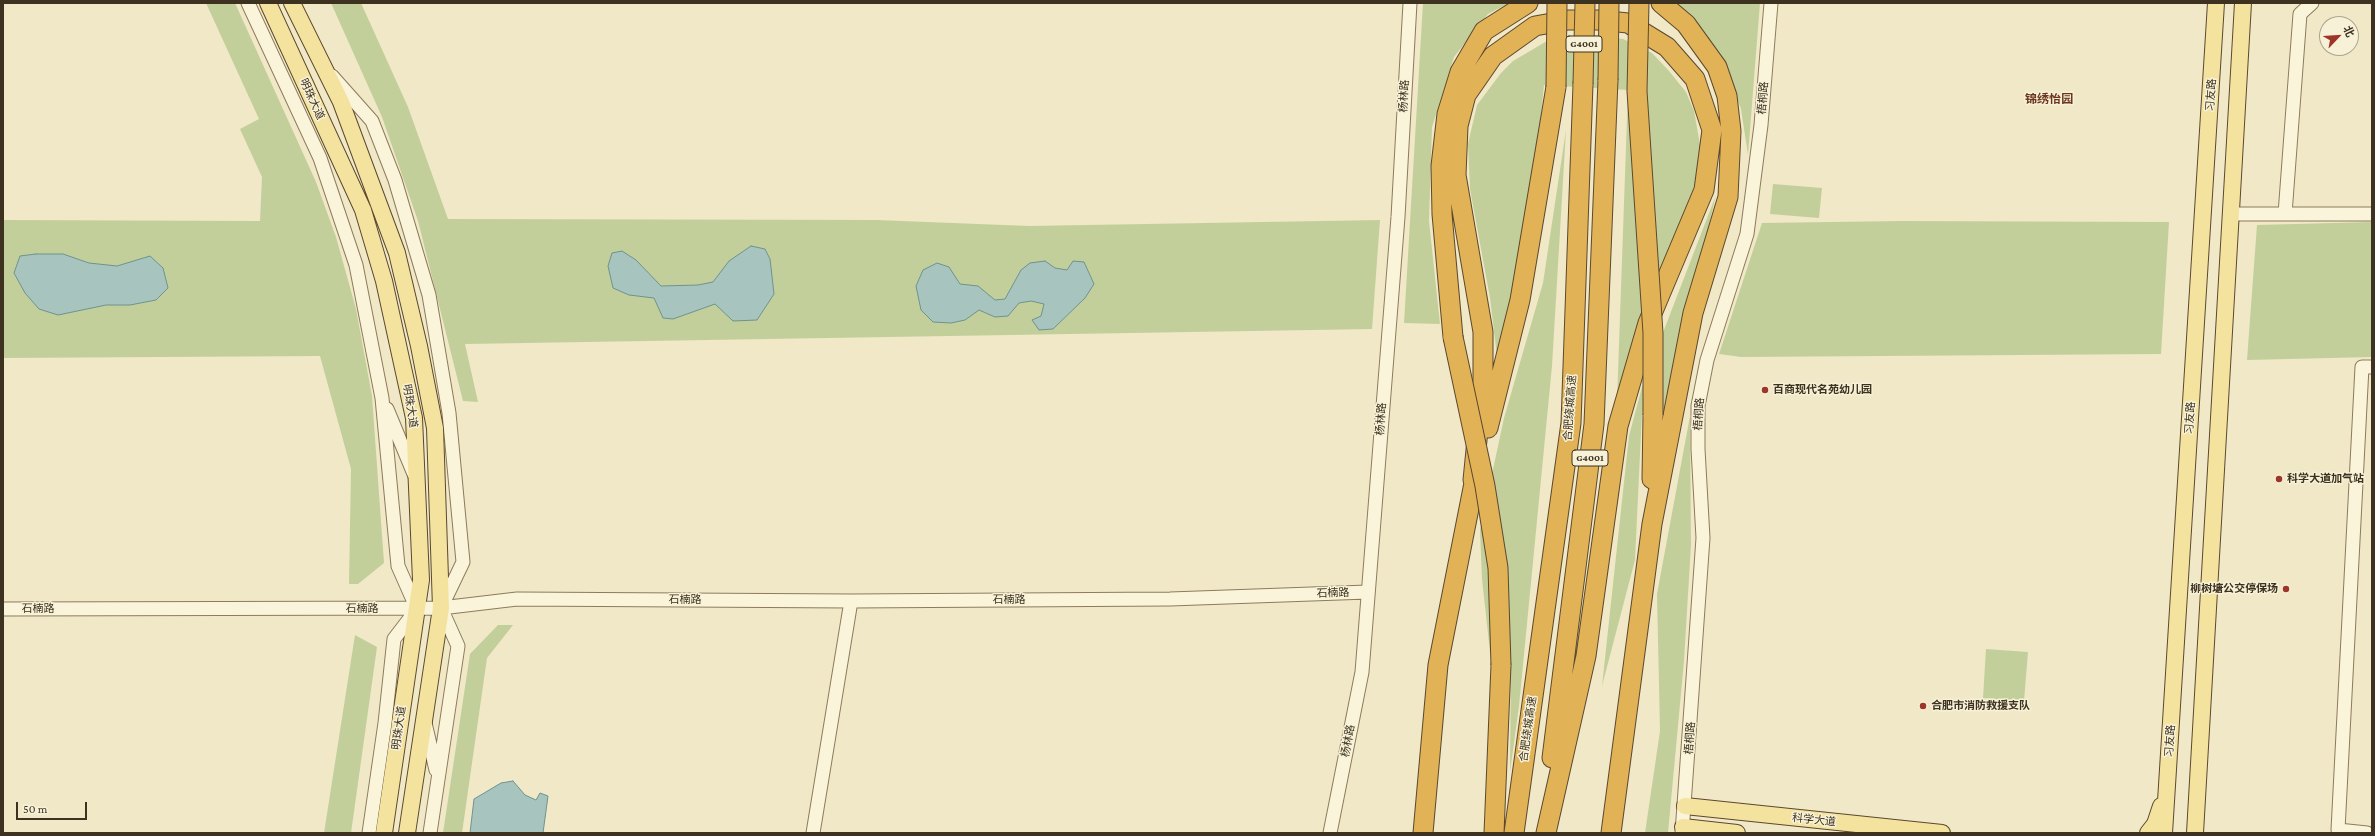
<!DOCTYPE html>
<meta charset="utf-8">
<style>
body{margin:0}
#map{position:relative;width:2375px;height:836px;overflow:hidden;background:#f0e8c7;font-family:"Crimson Pro","Noto Sans SC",serif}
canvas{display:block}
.frame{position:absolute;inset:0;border:4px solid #3d311f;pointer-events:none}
.north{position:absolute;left:2319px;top:16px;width:40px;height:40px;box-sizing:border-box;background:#f7f1d7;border:1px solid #ada48d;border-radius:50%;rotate:65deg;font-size:11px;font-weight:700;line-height:16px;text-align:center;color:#3d311f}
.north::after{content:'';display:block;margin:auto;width:14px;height:18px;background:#9e3529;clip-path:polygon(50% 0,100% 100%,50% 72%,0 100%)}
.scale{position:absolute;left:16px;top:802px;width:71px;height:18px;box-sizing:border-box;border:2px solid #3d311f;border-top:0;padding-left:5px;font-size:12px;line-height:14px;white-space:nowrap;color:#3d311f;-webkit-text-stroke:3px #f7f1d7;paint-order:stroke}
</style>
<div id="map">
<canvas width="2375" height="836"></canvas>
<div class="frame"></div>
<div class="north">北</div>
<div class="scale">50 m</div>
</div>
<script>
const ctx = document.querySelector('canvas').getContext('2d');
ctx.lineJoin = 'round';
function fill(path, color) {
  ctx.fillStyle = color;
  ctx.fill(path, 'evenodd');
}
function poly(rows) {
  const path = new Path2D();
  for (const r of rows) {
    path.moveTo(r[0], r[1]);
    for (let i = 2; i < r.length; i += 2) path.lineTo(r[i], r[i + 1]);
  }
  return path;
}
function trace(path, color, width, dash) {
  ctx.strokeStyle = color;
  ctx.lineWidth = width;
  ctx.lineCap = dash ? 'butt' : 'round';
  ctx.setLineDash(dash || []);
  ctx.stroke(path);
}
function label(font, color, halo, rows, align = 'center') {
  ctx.font = font + ' "Crimson Pro","Noto Sans SC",serif';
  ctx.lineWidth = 3;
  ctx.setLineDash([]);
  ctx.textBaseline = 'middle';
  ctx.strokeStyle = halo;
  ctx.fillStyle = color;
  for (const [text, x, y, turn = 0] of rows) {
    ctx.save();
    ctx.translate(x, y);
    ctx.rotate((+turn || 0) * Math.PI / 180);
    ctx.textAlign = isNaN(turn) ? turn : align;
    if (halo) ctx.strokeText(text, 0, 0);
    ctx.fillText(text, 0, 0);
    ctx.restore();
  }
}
const green = poly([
 [206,3,235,3,316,182,336,237,356,309,372,396,384,563,358,584,349,584,351,469,320,356,3,358,3,220,260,221,262,177,240,129,259,119],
 [331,3,361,3,408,107,448,219,876,220,1029,226,1380,220,1372,329,465,344,478,402,463,401,418,221,382,117],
 [1423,3,1509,3,1488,14,1454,57,1432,127,1429,221,1440,324,1404,323],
 [1672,3,1760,3,1748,155,1741,109,1722,58],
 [1593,35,1623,39,1652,53,1669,71,1686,92,1694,111,1701,150,1694,198,1617,401,1628,90,1544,85,1530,221,1498,364,1490,298,1470,189,1468,144,1477,105,1501,73,1513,61,1547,41],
 [1566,130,1552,366,1519,706,1510,772,1511,659,1491,661,1482,579,1480,530,1504,418,1543,283],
 [1773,184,1822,188,1819,218,1770,214],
 [1716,195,1666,412,1642,412,1635,560,1602,686,1629,436,1642,387],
 [1901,221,2169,222,2161,354,1741,357,1719,354,1762,223],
 [2372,222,2372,357,2247,360,2257,225],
 [1690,416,1691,545,1684,661,1668,833,1645,833,1660,731,1657,594],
 [498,625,513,625,487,658,462,833,443,833,470,654],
 [355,635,377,647,351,833,324,833],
 [1986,649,2028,652,2024,701,1983,698]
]);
const water = poly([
 [751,246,765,249,770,259,774,294,757,320,733,321,715,304,673,319,663,318,654,298,629,295,613,288,608,266,612,253,622,251,636,260,661,286,698,285,713,282,729,261,751,246],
 [36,254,63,254,89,263,117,266,150,256,163,268,168,288,156,300,130,305,106,305,58,315,39,309,25,293,14,273,20,256,36,254],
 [1045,261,1055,268,1067,270,1073,261,1084,262,1094,284,1085,298,1053,329,1039,330,1032,320,1041,316,1044,304,1031,301,1019,303,1008,316,995,317,979,310,965,320,951,323,933,322,921,310,916,286,923,270,937,263,949,267,960,284,978,286,995,300,1005,299,1021,270,1030,263,1045,261],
 [513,781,525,795,536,800,540,793,548,796,543,833,470,833,474,799,501,783,513,781]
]);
const minor = poly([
 [248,3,320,158,356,265,382,398,398,566,417,609,394,639,385,723,369,833],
 [332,76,372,121,395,180,429,295,449,413,463,562,441,608,458,646,430,833],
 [2231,214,2372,214],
 [2285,214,2300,14,2312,3],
 [387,409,414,474],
 [3,609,441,608,517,599,851,601,1170,599,1368,592],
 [425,723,436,770],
 [813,833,851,601],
 [1330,833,1362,672,1398,217,1410,3],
 [1682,833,1703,538,1698,449,1698,406,1707,360,1747,234,1761,125,1771,3],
 [2367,833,2338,830,2362,367,2372,367]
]);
const major = poly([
 [268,3,363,210,384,281,414,418,421,580,384,833],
 [292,3,341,102,397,253,419,346,435,428,441,608,407,833],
 [1685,806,1942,833],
 [1683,827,1737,833],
 [2148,833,2155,824,2161,806],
 [2164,833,2216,3],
 [2195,833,2243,3]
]);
const highway = poly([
 [1453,337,1442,214,1441,166,1447,114,1460,72,1484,31,1528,3],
 [1488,428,1520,300,1556,87],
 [1652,479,1653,415],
 [1473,480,1483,380,1483,332,1456,175,1458,126,1466,95,1493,56,1535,26,1568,20,1598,20,1628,23,1667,47,1695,79,1712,130,1704,190,1648,323,1618,426,1586,656,1546,833],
 [1552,758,1594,424,1608,80],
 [1423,833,1438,665,1477,468],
 [1494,833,1501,665],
 [1514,833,1571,423,1583,84],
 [1611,833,1652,524,1693,313,1728,197,1731,131,1727,96,1717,67,1686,24,1661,3]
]);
const highwayBridge = poly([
 [1639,3,1637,91,1653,333,1653,415],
 [1608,80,1609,3],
 [1583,84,1585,3],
 [1556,87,1557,3],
 [1453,337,1485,486,1498,568,1501,665]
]);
const markers = [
 [1765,390,4,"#9e3529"],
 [2279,479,4,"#9e3529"],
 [2286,589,4,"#9e3529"],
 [1923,706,4,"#9e3529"]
];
const shields = [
 [1584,44,36],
 [1590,458,36]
];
const shieldNames = [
 ["G4001",1584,44],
 ["G4001",1590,458]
];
const streetNames = [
 ["习友路",2211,95,-86],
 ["杨林路",1404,96,-87],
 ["梧桐路",1763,98,-85],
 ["明珠大道",312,99,65],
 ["明珠大道",410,406,81],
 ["合肥绕城高速",1570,408,-86],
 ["梧桐路",1699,414,-86],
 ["习友路",2190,418,-86],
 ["杨林路",1381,419,-86],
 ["石楠路",1333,593,-2],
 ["石楠路",685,600],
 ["石楠路",1009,600],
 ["石楠路",38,609],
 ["石楠路",362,609],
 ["明珠大道",399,728,-82],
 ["合肥绕城高速",1528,729,-82],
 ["梧桐路",1690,738,-86],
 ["杨林路",1348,741,-79],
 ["习友路",2170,741,-86],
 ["科学大道",1814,820,6]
];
const poiNames = [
 ["百商现代名苑幼儿园",1773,390],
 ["科学大道加气站",2287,479],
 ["柳树塘公交停保场",2278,589,"right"],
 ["合肥市消防救援支队",1931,706]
];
const neighbourhoodNames = [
 ["锦绣怡园",2049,99]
];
fill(green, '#c3cf9a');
fill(water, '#a8c4bf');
trace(water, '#6e938e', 1);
trace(minor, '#8d7b5b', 15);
trace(major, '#5b482f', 18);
trace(highway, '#5b482f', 21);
trace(minor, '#faf4db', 13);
trace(major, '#f4e39e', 16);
trace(highway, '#e1b356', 19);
trace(highwayBridge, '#5b482f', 21, []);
trace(highwayBridge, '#e1b356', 19);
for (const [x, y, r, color] of markers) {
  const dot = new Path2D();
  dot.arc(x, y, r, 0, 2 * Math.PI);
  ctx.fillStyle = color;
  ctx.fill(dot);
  trace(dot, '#f7f1d7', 1.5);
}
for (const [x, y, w] of shields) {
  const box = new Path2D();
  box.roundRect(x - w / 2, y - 8, w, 16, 3);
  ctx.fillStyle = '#f7f1d7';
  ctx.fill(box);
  trace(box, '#3d311f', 1);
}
label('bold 10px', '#3d311f', null, shieldNames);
label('11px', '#3d311f', '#f7f1d7', streetNames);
label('bold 11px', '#3d311f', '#f7f1d7', poiNames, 'left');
label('bold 12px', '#6b361d', '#f7f1d7', neighbourhoodNames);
</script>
